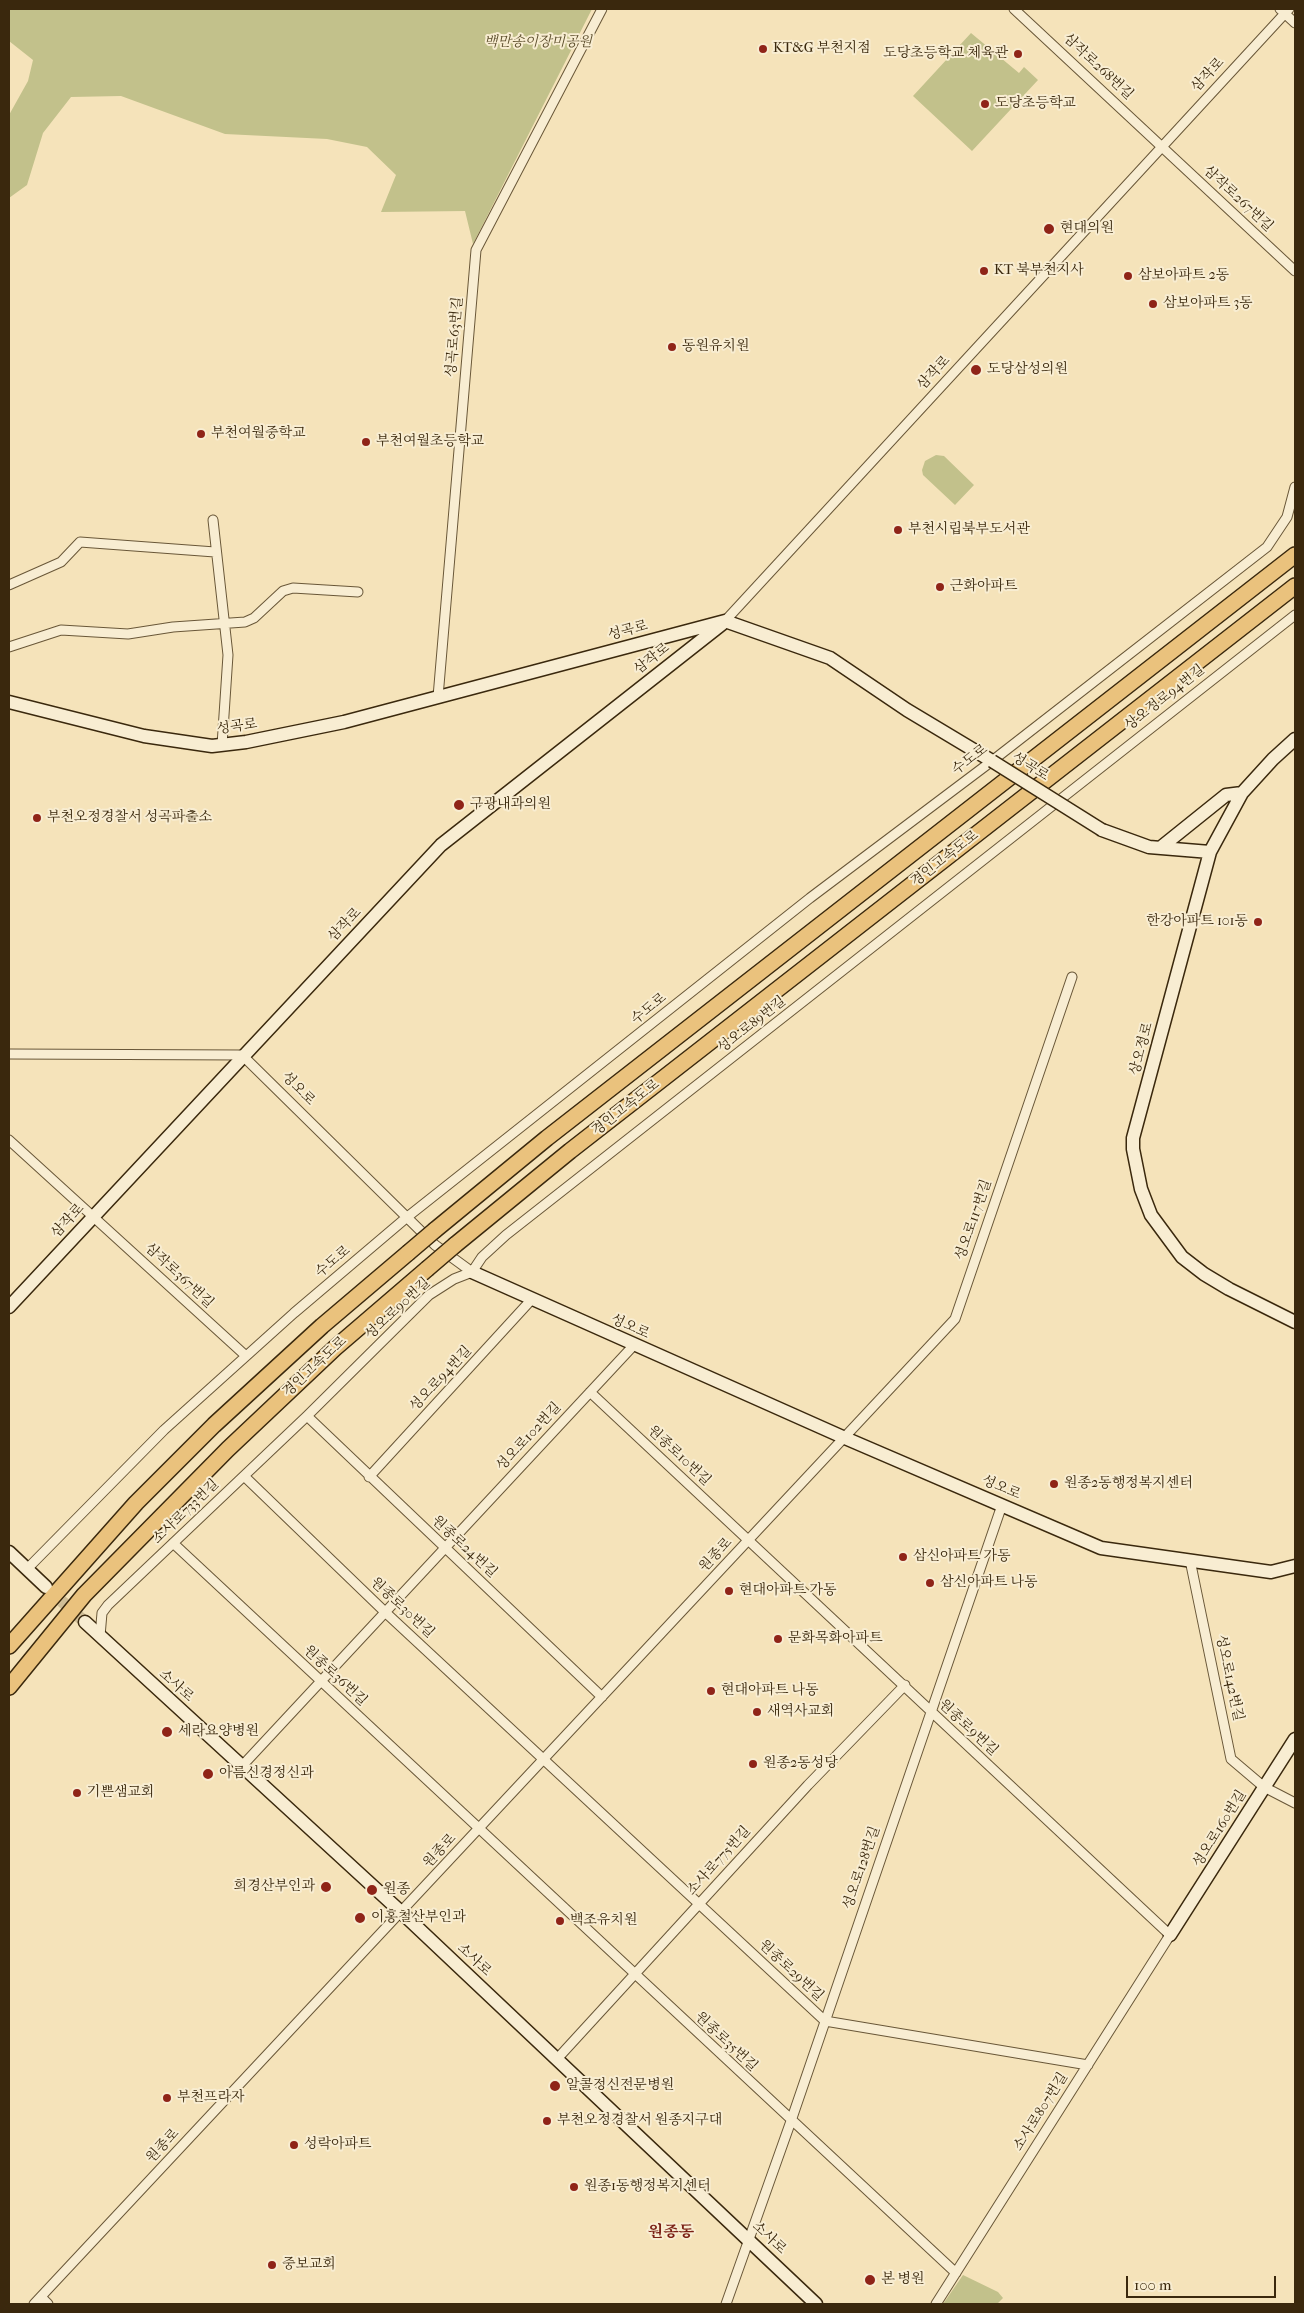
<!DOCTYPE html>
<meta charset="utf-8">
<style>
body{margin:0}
#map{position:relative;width:1304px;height:2313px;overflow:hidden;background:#f5e3ba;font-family:"IM FELL French Canon",serif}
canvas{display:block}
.frame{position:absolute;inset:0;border:10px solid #3a280d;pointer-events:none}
.scale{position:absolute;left:1126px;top:2276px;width:150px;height:22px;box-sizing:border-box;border:2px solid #3a280d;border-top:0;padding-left:6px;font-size:15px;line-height:18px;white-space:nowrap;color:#3a280d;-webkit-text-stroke:4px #f8edd2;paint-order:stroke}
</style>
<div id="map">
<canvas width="1304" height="2313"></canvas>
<div class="frame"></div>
<div class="scale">100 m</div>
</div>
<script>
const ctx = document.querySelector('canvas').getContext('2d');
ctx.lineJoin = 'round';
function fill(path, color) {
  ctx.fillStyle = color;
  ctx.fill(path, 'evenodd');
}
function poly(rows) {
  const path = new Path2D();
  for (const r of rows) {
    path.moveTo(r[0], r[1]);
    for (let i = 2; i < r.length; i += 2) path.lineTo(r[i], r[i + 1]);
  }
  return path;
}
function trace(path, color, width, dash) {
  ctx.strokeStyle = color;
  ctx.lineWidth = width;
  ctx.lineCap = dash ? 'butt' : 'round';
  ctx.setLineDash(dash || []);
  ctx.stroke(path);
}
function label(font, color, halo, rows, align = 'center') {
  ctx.font = font + ' "IM FELL French Canon","Noto Serif KR",serif';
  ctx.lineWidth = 4;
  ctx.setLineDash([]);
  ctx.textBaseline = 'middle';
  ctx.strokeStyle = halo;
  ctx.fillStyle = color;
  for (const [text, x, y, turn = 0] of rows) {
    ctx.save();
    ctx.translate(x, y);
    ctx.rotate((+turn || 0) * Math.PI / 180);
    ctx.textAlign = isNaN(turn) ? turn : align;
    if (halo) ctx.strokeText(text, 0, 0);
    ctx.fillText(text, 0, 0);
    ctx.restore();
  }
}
const green = poly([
 [9,9,592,9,473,244,465,211,381,212,396,175,367,147,327,139,225,134,121,96,71,97,43,133,27,185,9,198,9,115,28,81,33,60,9,41],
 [971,33,1019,73,1024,67,1038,80,972,151,913,96],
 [936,455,944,456,974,485,955,505,923,475,922,470,925,461],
 [963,2275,998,2292,1003,2298,997,2304,943,2304]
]);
const secondaryTunnel = poly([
 [48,1589,85,1622]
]);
const street = poly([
 [1014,9,1295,271],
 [1280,9,1295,23],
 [213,520,228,655,222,745],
 [9,585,61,562,80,542,215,552],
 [725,621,1289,9],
 [9,647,61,630,128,634,173,627,245,622,254,618,283,591,293,588,358,592],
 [438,697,476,250,602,9],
 [9,1054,242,1055,435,1245,472,1272],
 [9,1140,246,1356],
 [472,1272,482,1257,506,1235,1295,615],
 [590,1392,1170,1935,936,2304],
 [307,1416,602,1697],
 [244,1476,385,1612,825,2021,1088,2065],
 [369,1477,532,1299],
 [173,1543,956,2273],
 [1190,1560,1231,1759,1264,1787,1295,1803],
 [27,1569,164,1430,294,1313,406,1218,810,898,992,761,1267,547,1287,517,1295,487],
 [100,1636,102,1613,108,1605,307,1416,429,1295,454,1279,472,1272],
 [242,1766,634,1345],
 [557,2059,808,1785,905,1685],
 [41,2297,48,2304],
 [34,2304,955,1319,1072,977],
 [726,2304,791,2121,1002,1505]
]);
const secondary = poly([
 [9,702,144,736,212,746,246,742,344,722,725,621,830,658,907,710,992,761],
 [1295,739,1273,759,1242,793,1210,852,1133,1138,1133,1149,1141,1189,1151,1215,1182,1257,1204,1274,1229,1289,1295,1322],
 [1102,830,1149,847,1210,852],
 [1160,848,1226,795,1242,793],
 [472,1272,845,1438,1101,1548,1271,1572,1295,1566],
 [9,1307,441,845,722,624],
 [9,1552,46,1587],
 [85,1622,401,1912,816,2304],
 [1170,1935,1295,1739]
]);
const highway = poly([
 [435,1230,547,1138,1295,555],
 [455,1245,570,1151,1295,586],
 [9,1646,136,1503,214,1425,322,1326,408,1253],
 [9,1687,84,1595,228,1449,335,1348,427,1269]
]);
const secondaryBridge = poly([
 [992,761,1102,830]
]);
const highwayBridge = poly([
 [408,1253,435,1230],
 [427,1269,455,1245]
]);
const markers = [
 [763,49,5,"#8f2418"],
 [1018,54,5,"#8f2418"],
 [985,104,5,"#8f2418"],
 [1049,229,6,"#8f2418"],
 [984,271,5,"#8f2418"],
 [1128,276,5,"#8f2418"],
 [1153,304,5,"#8f2418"],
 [672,347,5,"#8f2418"],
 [976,370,6,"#8f2418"],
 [201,434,5,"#8f2418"],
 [366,442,5,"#8f2418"],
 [898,530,5,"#8f2418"],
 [940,587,5,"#8f2418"],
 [459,805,6,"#8f2418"],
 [37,818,5,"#8f2418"],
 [1258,922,5,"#8f2418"],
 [1054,1484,5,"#8f2418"],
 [903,1557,5,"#8f2418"],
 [930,1583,5,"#8f2418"],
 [729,1591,5,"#8f2418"],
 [778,1639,5,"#8f2418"],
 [711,1691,5,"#8f2418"],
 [757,1712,5,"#8f2418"],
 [167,1732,6,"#8f2418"],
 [753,1764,5,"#8f2418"],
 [208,1774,6,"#8f2418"],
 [77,1793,5,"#8f2418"],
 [326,1887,6,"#8f2418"],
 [372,1890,6,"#8f2418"],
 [360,1918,6,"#8f2418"],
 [560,1921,5,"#8f2418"],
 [555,2086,6,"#8f2418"],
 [167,2098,5,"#8f2418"],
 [547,2121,5,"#8f2418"],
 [294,2145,5,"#8f2418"],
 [574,2187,5,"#8f2418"],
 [272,2265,5,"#8f2418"],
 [870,2280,6,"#8f2418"]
];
const parkNames = [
 ["백만송이장미공원",538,43]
];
const poiNames = [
 ["KT&G 부천지점",773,49],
 ["도당초등학교 체육관",1008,54,"right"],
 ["도당초등학교",995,104],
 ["현대의원",1060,229],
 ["KT 북부천지사",994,271],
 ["삼보아파트 2동",1138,276],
 ["삼보아파트 3동",1163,304],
 ["동원유치원",682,347],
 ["도당삼성의원",987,370],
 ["부천여월중학교",211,434],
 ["부천여월초등학교",376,442],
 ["부천시립북부도서관",908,530],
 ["근화아파트",950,587],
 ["구광내과의원",470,805],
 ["부천오정경찰서 성곡파출소",47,818],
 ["한강아파트 101동",1248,922,"right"],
 ["원종2동행정복지센터",1064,1484],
 ["삼신아파트 가동",913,1557],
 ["삼신아파트 나동",940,1583],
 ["현대아파트 가동",739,1591],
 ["문화목화아파트",788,1639],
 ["현대아파트 나동",721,1691],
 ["새역사교회",767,1712],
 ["세라요양병원",178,1732],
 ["원종2동성당",763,1764],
 ["아름신경정신과",219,1774],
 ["기쁜샘교회",87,1793],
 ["희경산부인과",315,1887,"right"],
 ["원종",383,1890],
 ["이홍철산부인과",371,1918],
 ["백조유치원",570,1921],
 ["알콜정신전문병원",566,2086],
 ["부천프라자",177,2098],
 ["부천오정경찰서 원종지구대",557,2121],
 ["성락아파트",304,2145],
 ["원종1동행정복지센터",584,2187],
 ["중보교회",282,2265],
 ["본 병원",881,2280]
];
const streetNames = [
 ["삼작로268번길",1098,67,43],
 ["삼작로",1208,75,-47],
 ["삼작로267번길",1238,199,43],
 ["성곡로63번길",455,337,-85],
 ["삼작로",934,373,-47],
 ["성곡로",628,631,-15],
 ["삼작로",652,659,-38],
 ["상오정로94번길",1165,698,-38],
 ["성곡로",237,727,-8],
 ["수도로",970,760,-37],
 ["성곡로",1030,767,32],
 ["경인고속도로",945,859,-38],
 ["삼작로",345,925,-46],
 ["수도로",649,1009,-39],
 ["성오로89번길",752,1025,-38],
 ["상오정로",1142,1049,-75],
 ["성오로",298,1089,45],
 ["경인고속도로",626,1108,-38],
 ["성오로117번길",974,1220,-71],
 ["삼작로",68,1221,-47],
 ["수도로",333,1262,-40],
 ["삼작로367번길",179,1276,43],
 ["성오로90번길",398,1309,-43],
 ["성오로",630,1327,24],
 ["경인고속도로",315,1367,-43],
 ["성오로94번길",441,1379,-47],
 ["성오로102번길",529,1437,-47],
 ["원종로10번길",679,1456,43],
 ["성오로",1001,1488,23],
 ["소사로733번길",186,1512,-44],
 ["원종로24번길",464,1547,43],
 ["원종로",716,1555,-47],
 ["원종로30번길",402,1608,43],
 ["원종로36번길",335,1676,43],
 ["성오로142번길",1229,1678,78],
 ["소사로",176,1686,42],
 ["원종로9번길",968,1728,43],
 ["성오로160번길",1220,1829,-58],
 ["원종로",440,1851,-47],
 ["소사로775번길",719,1861,-48],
 ["성오로128번길",862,1868,-71],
 ["소사로",474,1960,43],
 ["원종로29번길",791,1971,43],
 ["원종로35번길",726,2042,43],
 ["소사로807번길",1041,2112,-58],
 ["원종로",163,2146,-47],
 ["소사로",769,2238,43]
];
const quarterNames = [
 ["원종동",671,2233]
];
fill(green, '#c2c18b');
trace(secondaryTunnel, '#d0be97', 12, [12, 6]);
trace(street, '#695738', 11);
trace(secondary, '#3a280d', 15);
trace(highway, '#3a280d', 18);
trace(street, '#f8edd2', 9);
trace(secondary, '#f8edd2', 12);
trace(highway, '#eac27d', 15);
trace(secondaryBridge, '#3a280d', 15, []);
trace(highwayBridge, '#3a280d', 18, []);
trace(secondaryBridge, '#f8edd2', 12);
trace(highwayBridge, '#eac27d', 15);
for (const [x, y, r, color] of markers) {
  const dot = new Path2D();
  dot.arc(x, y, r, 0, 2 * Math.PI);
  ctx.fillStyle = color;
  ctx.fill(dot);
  trace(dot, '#f8edd2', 2);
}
label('italic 14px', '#5c4e2c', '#f8edd2', parkNames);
label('14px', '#3a280d', '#f8edd2', poiNames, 'left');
label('14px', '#3a280d', '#f8edd2', streetNames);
label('bold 16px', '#7a1f14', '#f8edd2', quarterNames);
</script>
